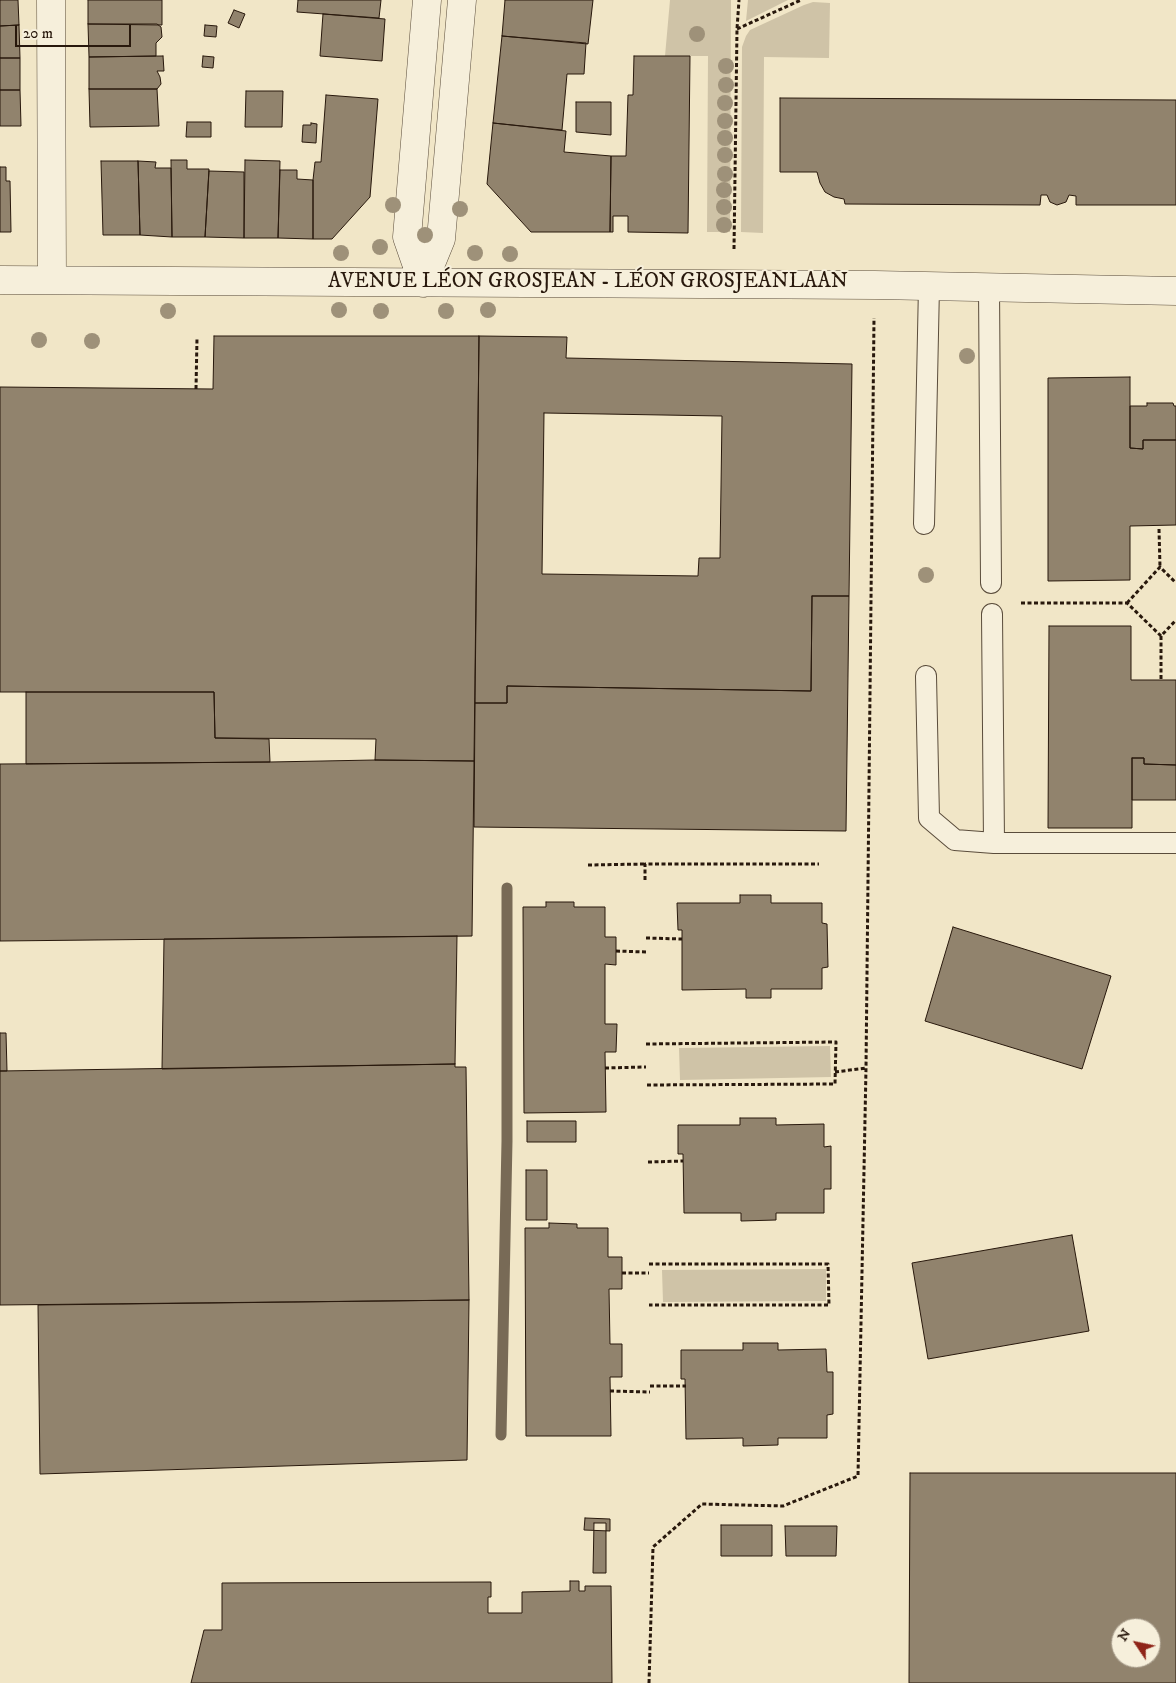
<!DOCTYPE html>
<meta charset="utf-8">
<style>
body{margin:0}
#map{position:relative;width:1176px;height:1683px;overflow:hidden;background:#f1e6c7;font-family:"IM FELL DW Pica",serif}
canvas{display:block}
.north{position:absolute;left:1111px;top:1618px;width:50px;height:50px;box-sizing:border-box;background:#f6efdb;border:1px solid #a49988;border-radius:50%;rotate:304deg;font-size:14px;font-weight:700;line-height:20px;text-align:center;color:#28180c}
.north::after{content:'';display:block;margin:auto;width:18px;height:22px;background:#8f2418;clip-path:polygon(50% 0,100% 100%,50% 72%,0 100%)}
.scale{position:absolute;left:15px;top:25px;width:116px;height:22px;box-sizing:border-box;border:2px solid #28180c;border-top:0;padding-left:6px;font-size:15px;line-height:18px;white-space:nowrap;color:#28180c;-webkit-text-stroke:4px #f6efdb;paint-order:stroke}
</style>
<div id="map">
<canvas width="1176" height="1683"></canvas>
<div class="north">N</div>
<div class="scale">20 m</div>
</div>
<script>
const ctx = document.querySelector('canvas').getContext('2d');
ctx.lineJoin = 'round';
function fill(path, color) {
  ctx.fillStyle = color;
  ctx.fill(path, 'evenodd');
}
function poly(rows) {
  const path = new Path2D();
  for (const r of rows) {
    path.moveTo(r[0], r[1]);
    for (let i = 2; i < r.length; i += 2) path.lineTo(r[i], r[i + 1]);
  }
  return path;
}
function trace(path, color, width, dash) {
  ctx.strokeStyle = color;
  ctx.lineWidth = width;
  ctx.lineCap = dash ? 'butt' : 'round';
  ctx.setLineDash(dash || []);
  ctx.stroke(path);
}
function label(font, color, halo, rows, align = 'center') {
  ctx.font = font + ' "IM FELL DW Pica",serif';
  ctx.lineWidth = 4;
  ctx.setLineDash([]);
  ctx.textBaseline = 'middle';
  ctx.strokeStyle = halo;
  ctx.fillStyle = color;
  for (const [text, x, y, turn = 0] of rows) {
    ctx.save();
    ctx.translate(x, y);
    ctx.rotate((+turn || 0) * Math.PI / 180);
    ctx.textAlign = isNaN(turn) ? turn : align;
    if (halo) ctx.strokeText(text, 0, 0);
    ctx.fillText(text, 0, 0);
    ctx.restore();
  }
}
const green = poly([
 [670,0,731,0,730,232,707,232,708,56,665,56],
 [748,0,788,0,746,21],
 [813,2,830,3,829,58,764,57,763,233,741,232,742,47,746,36,750,30,804,5],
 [830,1046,831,1077,680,1080,679,1048],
 [826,1269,826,1301,663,1302,662,1270]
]);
const stream = poly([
 [501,1435,507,1141,507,888]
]);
const building = poly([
 [0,0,18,0,19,25,0,26,0,0],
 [88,0,162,0,162,25,88,24,88,0],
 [298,0,381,0,379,18,297,12,298,0],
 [505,0,593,0,588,44,502,36,505,0],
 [234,10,245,14,239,28,228,23,234,10],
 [323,14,385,19,382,61,320,56,323,14],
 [88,24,157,24,161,27,162,37,156,43,156,56,89,57,88,24],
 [19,25,20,58,0,58,0,26,19,25],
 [205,25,217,26,216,37,204,36,205,25],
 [502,36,586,43,584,74,567,74,562,130,493,123,502,36],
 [163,56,164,71,157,71,160,77,161,84,157,89,89,89,89,57,163,56],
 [203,56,214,57,213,68,202,67,203,56],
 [634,56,690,56,688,233,628,232,628,216,613,216,613,232,610,232,611,156,626,156,628,95,633,95,634,56],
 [0,58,20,58,20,90,0,90,0,58],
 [89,89,157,89,159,126,90,127,89,89],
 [0,90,20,90,21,126,0,126,0,90],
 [246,91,283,91,282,127,245,127,246,91],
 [326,95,378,99,370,197,332,239,313,239,313,180,315,162,321,162,326,95],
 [780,98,1176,100,1176,205,1076,205,1076,196,1069,195,1066,202,1057,205,1050,202,1047,195,1041,195,1040,205,845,204,844,199,834,197,825,192,820,183,817,172,780,172,780,98],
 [576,102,611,102,611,135,576,132,576,102],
 [187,122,211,122,211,137,186,137,187,122],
 [311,123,317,124,316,143,302,142,303,125,311,125,311,123],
 [493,123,566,131,564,152,611,156,610,232,531,232,487,184,493,123],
 [171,160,187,160,187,169,209,169,205,237,172,237,171,160],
 [245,160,280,161,278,238,244,238,245,160],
 [101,161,138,161,140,235,103,235,101,161],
 [138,161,156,162,155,168,171,168,172,237,140,235,138,161],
 [0,167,6,167,6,181,10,181,11,232,0,232,0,167],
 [280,170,297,170,297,179,313,180,313,239,278,238,280,170],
 [209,171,244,172,244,238,205,237,209,171],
 [214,336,479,336,474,761,375,760,376,739,215,738,214,692,0,692,0,387,213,389,214,336],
 [479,336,567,337,566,358,852,364,849,596,812,596,811,691,507,686,507,703,475,703,479,336],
 [544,413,722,416,720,558,699,558,698,576,542,574,544,413],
 [1130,377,1130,448,1143,449,1143,440,1176,440,1176,525,1130,526,1130,580,1048,581,1048,378,1130,377],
 [1147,403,1173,403,1174,406,1176,406,1176,440,1143,440,1143,449,1130,448,1130,406,1147,406,1147,403],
 [812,596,849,596,846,831,474,827,475,703,507,703,507,686,811,691,812,596],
 [1049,626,1131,626,1131,680,1176,680,1176,765,1144,764,1144,758,1132,758,1132,828,1048,828,1049,626],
 [26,692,214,692,215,738,269,739,270,762,26,764,26,692],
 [1132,758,1144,758,1144,764,1176,765,1176,800,1132,800,1132,758],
 [375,760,474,761,472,936,0,941,0,764,270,762,375,760],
 [740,895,771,895,771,903,822,903,822,923,827,924,828,967,822,968,822,989,771,989,771,998,746,998,746,989,682,990,682,930,678,930,677,903,740,903,740,895],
 [546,902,574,902,574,907,605,907,605,937,616,937,616,965,605,964,605,1024,617,1024,616,1052,605,1052,606,1112,524,1113,523,907,546,907,546,902],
 [953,927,1111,976,1082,1069,925,1021,953,927],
 [457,936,455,1064,162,1069,164,939,457,936],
 [0,1033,6,1033,7,1071,0,1071,0,1033],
 [455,1064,455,1067,466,1067,469,1300,0,1305,0,1071,455,1064],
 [740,1118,776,1118,776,1125,824,1124,824,1147,831,1146,831,1189,824,1189,824,1213,776,1213,776,1220,741,1221,741,1213,684,1213,683,1154,678,1154,678,1125,740,1125,740,1118],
 [527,1121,576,1121,576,1142,527,1142,527,1121],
 [526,1170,547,1170,547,1220,526,1220,526,1170],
 [549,1223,577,1224,577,1228,608,1228,608,1257,622,1257,622,1289,609,1289,610,1344,622,1344,622,1377,610,1377,611,1436,526,1436,525,1228,549,1228,549,1223],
 [1072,1235,1089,1331,928,1359,912,1263,1072,1235],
 [469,1300,467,1460,40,1474,38,1305,469,1300],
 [743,1343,778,1343,778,1350,826,1349,827,1372,833,1372,833,1414,827,1415,827,1438,778,1438,778,1445,743,1446,743,1438,686,1439,685,1379,681,1379,681,1350,743,1350,743,1343],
 [910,1473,1176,1473,1176,1683,909,1683,910,1473],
 [1121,1628,1151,1628,1151,1658,1121,1658,1121,1628],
 [585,1518,610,1519,610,1531,584,1530,585,1518],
 [594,1523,606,1523,606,1573,593,1573,594,1523],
 [721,1525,772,1525,772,1556,721,1556,721,1525],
 [785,1526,837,1526,836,1556,786,1556,785,1526],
 [570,1581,579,1581,579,1591,585,1591,585,1586,611,1586,612,1683,191,1683,204,1630,222,1630,222,1583,491,1582,491,1597,488,1597,488,1613,522,1613,522,1592,570,1591,570,1581]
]);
const path = poly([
 [737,29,801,0],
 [734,249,737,29,739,0],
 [196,389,197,338],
 [1159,529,1160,567],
 [1021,603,1127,603,1161,636,1176,620],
 [1127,603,1160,567,1176,583],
 [1161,636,1161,680],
 [588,865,645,864],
 [645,880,645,864,819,864],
 [646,938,682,939],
 [616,951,646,952],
 [646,1044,836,1042,835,1084,646,1085],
 [605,1068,646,1067],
 [835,1072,866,1068],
 [648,1162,683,1161],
 [649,1264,828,1264,829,1305,649,1305],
 [622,1273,649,1273],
 [650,1386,686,1386],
 [610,1391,650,1392],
 [649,1683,653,1547,702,1504,783,1506,858,1476,866,1068,874,318]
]);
const lane = poly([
 [989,286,991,583],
 [924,524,929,286],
 [992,614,994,843],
 [926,676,929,818,955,840,994,843,1176,843]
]);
const street = poly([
 [51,0,52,280],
 [0,280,875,285,1176,291],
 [423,283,441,239,462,0],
 [423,283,407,237,427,0]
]);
const trees = [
 [697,34],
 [726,66],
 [726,85],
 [725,103],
 [725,121],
 [725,138],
 [725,155],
 [725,174],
 [724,190],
 [393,205],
 [724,207],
 [460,209],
 [724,225],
 [425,235],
 [380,247],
 [341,253],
 [475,253],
 [510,254],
 [339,310],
 [488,310],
 [168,311],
 [381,311],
 [446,311],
 [39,340],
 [92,341],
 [967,356],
 [926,575]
];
const streetNames = [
 ["AVENUE LÉON GROSJEAN - LÉON GROSJEANLAAN",588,283]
];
fill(green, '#cfc3a7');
trace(stream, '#786a56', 11);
fill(building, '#91836d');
trace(building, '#28180c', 1);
trace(lane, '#5a4c3b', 22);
trace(street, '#5a4c3b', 29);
trace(path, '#28180c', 3, [4, 2.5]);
trace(lane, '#f6efdb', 20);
trace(street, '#f6efdb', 28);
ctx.fillStyle = '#9e9179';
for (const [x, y] of trees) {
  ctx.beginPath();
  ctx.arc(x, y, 8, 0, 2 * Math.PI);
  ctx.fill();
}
label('21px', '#28180c', '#f6efdb', streetNames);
</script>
